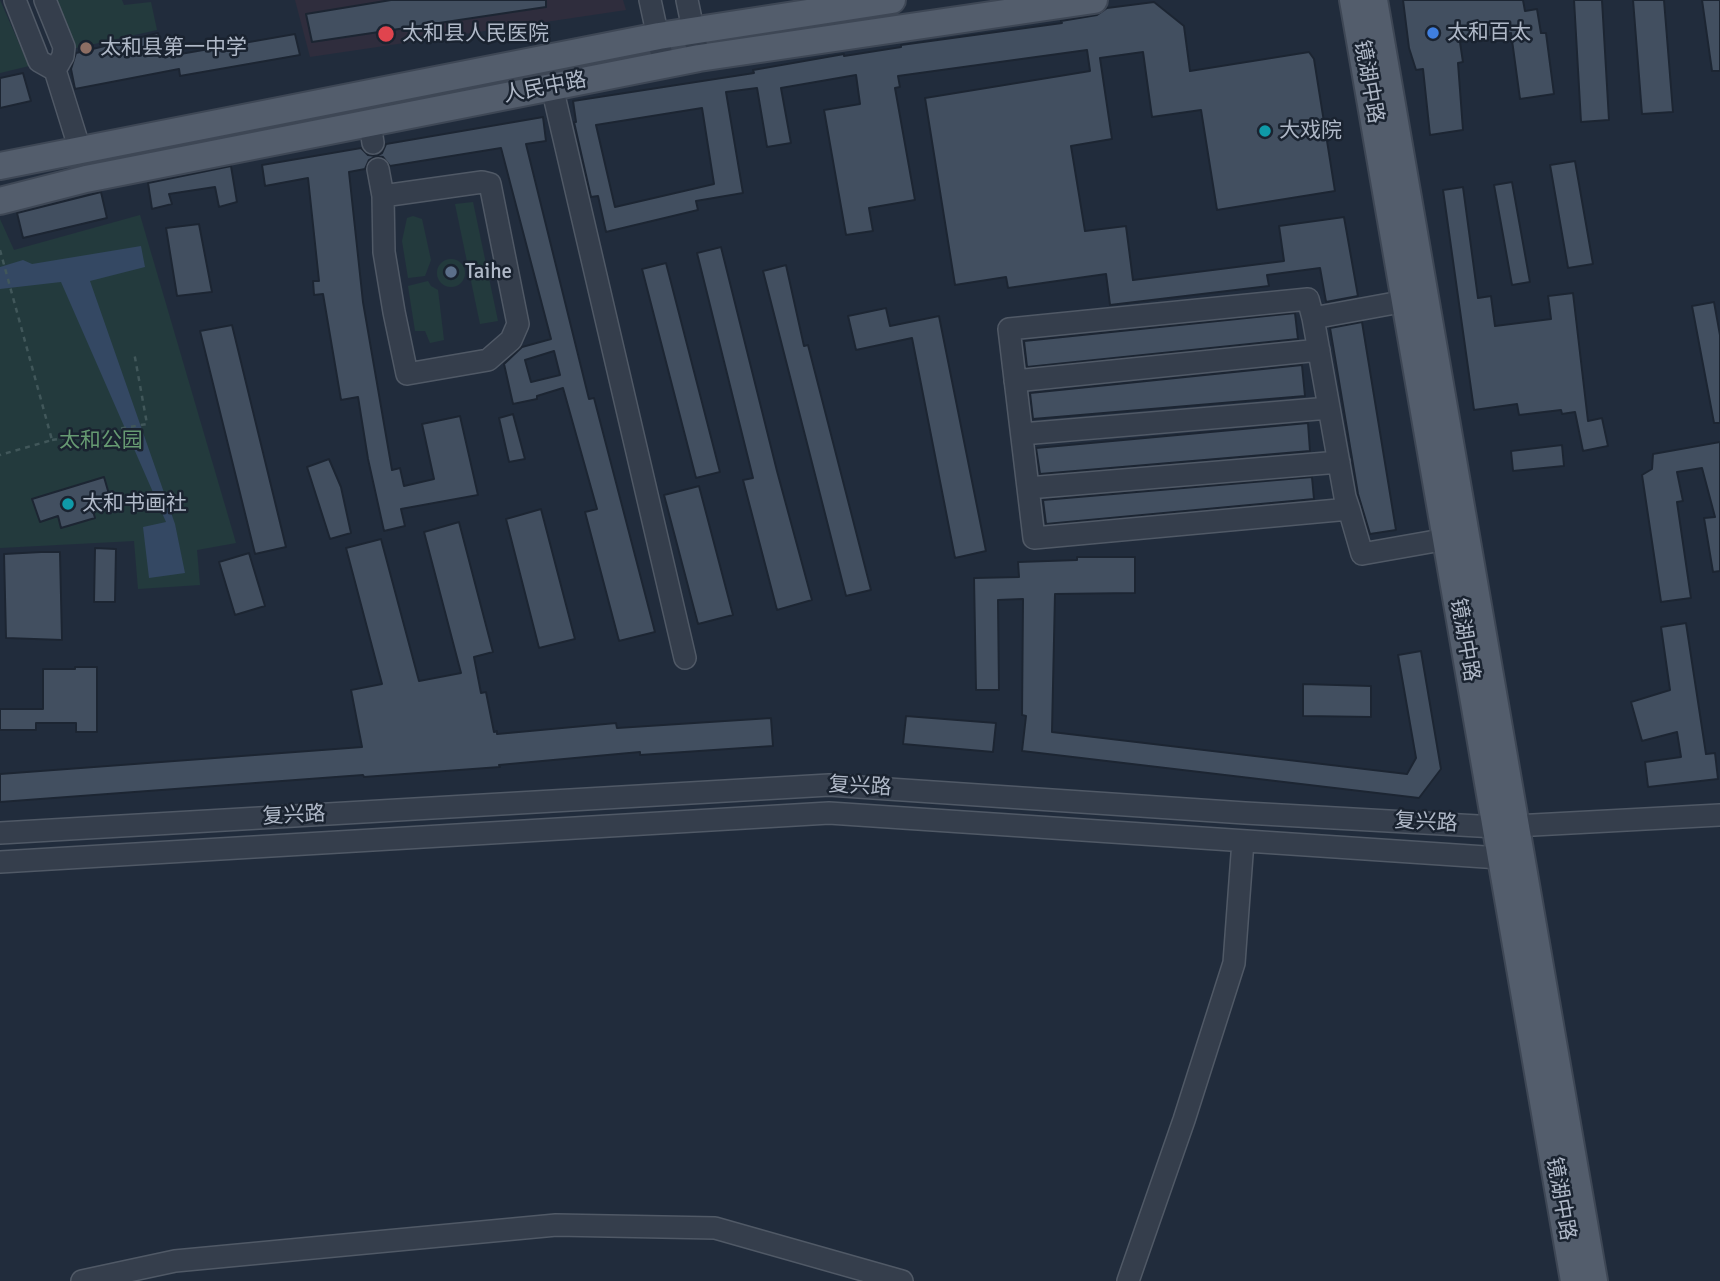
<!DOCTYPE html>
<meta charset="utf-8">
<style>
body{margin:0}
canvas{display:block;background:#212c3c}
</style>
<canvas width="1720" height="1281"></canvas>
<script>
const ctx = document.querySelector('canvas').getContext('2d');
ctx.lineJoin = 'round';
function fill(path, color) {
  ctx.fillStyle = color;
  ctx.fill(path, 'evenodd');
}
function poly(rows) {
  const path = new Path2D();
  for (const r of rows) {
    if (r.length === 3) {
      path.moveTo(r[0] + r[2], r[1]);
      path.arc(r[0], r[1], r[2], 0, 2 * Math.PI);
      continue;
    }
    path.moveTo(r[0], r[1]);
    for (let i = 2; i < r.length; i += 2) path.lineTo(r[i], r[i + 1]);
  }
  return path;
}
function trace(path, color, width, dash) {
  ctx.strokeStyle = color;
  ctx.lineWidth = width;
  ctx.lineCap = dash ? 'butt' : 'round';
  ctx.setLineDash(dash || []);
  ctx.stroke(path);
}
function label(font, color, halo, rows, align = 'center') {
  ctx.font = font + ' Signika,"Noto Sans SC",sans-serif';
  ctx.lineWidth = 5;
  ctx.setLineDash([]);
  ctx.textBaseline = 'middle';
  ctx.strokeStyle = halo;
  ctx.fillStyle = color;
  for (const [text, x, y, turn = 0] of rows) {
    ctx.save();
    ctx.translate(x, y);
    ctx.rotate((+turn || 0) * Math.PI / 180);
    ctx.textAlign = isNaN(turn) ? turn : align;
    if (halo) ctx.strokeText(text, 0, 0);
    ctx.fillText(text, 0, 0);
    ctx.restore();
  }
}
const medical = poly([
 [295,0,623,0,626,10,310,57]
]);
const green = poly([
 [0,0,29,66,0,73],
 [54,0,122,0,124,5,151,2,157,30,72,49],
 [473,202,498,321,480,324,455,204],
 [140,215,236,543,197,550,200,585,138,589,134,541,0,548,0,219,14,250],
 [413,216,422,219,431,260,425,276,408,278,402,241,407,218],
 [451,273,14],
 [428,281,431,286,438,290,444,340,430,343,425,331,415,331,408,286]
]);
const water = poly([
 [141,246,145,267,90,281,175,524,185,573,149,578,143,527,166,522,61,282,0,289,0,267,23,260,32,264]
]);
const building = poly([
 [391,0,546,0,546,7,312,42,306,14,391,0],
 [1403,0,1523,0,1525,11,1537,9,1541,33,1546,33,1554,94,1520,99,1511,33,1460,42,1463,62,1458,63,1463,130,1430,135,1423,69,1416,70,1409,48,1403,0],
 [1574,0,1602,0,1609,120,1581,122,1574,0],
 [1633,0,1664,0,1673,112,1642,114,1633,0],
 [1702,0,1720,0,1720,71,1712,71,1702,0],
 [1154,2,1184,26,1190,71,1309,52,1314,59,1335,191,1217,210,1201,110,1152,117,1143,52,1100,58,1112,139,1071,146,1085,231,1126,226,1133,280,1284,261,1279,226,1344,217,1358,296,1326,302,1320,268,1267,275,1269,286,1110,305,1106,274,1008,288,1006,277,955,285,925,98,1090,71,1087,50,898,76,900,87,895,88,915,200,869,208,873,231,846,235,824,110,860,104,856,75,781,88,791,143,767,147,757,88,726,92,743,193,696,201,698,210,606,232,598,196,591,197,574,122,576,122,573,101,754,73,753,70,844,54,844,56,901,47,901,45,1062,23,1061,21,1097,15,1107,8,1154,2],
 [702,108,714,184,615,207,596,125,702,108],
 [158,33,163,57,295,34,300,55,180,76,179,69,75,89,71,69,76,53,158,33],
 [23,73,31,101,0,108,0,78,23,73],
 [543,117,546,141,526,144,589,399,594,398,655,632,619,641,585,512,597,509,563,388,537,396,537,399,513,404,504,364,522,347,551,339,501,148,390,166,383,157,376,156,369,160,365,169,349,172,363,302,392,470,400,468,404,486,434,479,422,424,460,416,478,495,401,509,405,526,384,531,368,459,358,397,341,400,323,294,314,295,313,281,319,281,308,178,265,186,262,165,361,148,368,155,376,156,382,153,386,144,543,117],
 [554,351,560,375,531,382,525,360,554,351],
 [1575,161,1593,264,1568,268,1550,165,1575,161],
 [231,166,237,202,219,207,215,187,169,194,172,204,152,209,148,183,231,166],
 [1512,182,1530,282,1512,285,1494,185,1512,182],
 [1463,187,1478,298,1491,296,1495,326,1551,319,1548,296,1573,293,1588,421,1602,418,1608,446,1583,451,1575,412,1562,414,1561,410,1519,415,1517,404,1474,410,1443,190,1463,187],
 [101,192,107,218,23,238,17,213,101,192],
 [199,224,212,292,177,296,166,228,199,224],
 [721,247,777,471,812,600,777,610,743,480,753,478,697,253,721,247],
 [666,263,720,472,696,478,642,269,666,263],
 [786,265,804,346,808,345,871,590,846,596,763,271,786,265],
 [1714,302,1720,335,1720,423,1714,423,1692,306,1714,302],
 [886,308,890,326,939,316,986,551,955,558,912,338,856,350,848,316,886,308],
 [1295,313,1298,339,1027,367,1024,341,1295,313],
 [1362,322,1396,530,1370,534,1358,494,1330,328,1362,322],
 [232,325,286,547,255,554,200,331,232,325],
 [1302,365,1305,396,1033,419,1030,393,1302,365],
 [513,414,525,459,509,462,499,418,513,414],
 [1308,423,1310,451,1040,474,1036,448,1308,423],
 [1720,442,1720,571,1713,572,1704,518,1715,517,1702,468,1677,472,1683,501,1677,502,1691,598,1661,602,1642,475,1652,469,1653,454,1720,442],
 [1562,445,1564,466,1513,471,1511,451,1562,445],
 [329,459,341,487,351,533,330,539,307,467,329,459],
 [104,477,111,501,92,507,95,518,61,528,58,516,40,522,32,499,104,477],
 [1312,477,1314,499,1046,524,1043,500,1312,477],
 [699,486,733,615,698,624,664,495,699,486],
 [541,509,575,639,539,648,506,519,541,509],
 [459,522,493,652,474,657,481,693,486,692,494,732,497,731,497,734,616,723,617,728,771,718,773,746,640,755,640,752,499,765,500,767,364,777,363,775,0,802,0,774,362,747,351,690,382,684,346,548,381,539,419,681,461,673,424,532,459,522],
 [95,548,116,549,115,602,94,602,95,548],
 [41,552,60,552,62,640,6,638,4,554,41,552],
 [249,553,265,606,235,615,219,562,249,553],
 [1077,557,1135,557,1135,593,1055,594,1052,732,1407,774,1416,758,1398,655,1421,651,1441,769,1419,798,1022,751,1026,716,1022,715,1023,599,998,600,999,690,976,690,974,578,1019,577,1018,562,1077,560,1077,557],
 [1686,623,1706,754,1715,753,1718,779,1648,787,1645,762,1681,757,1677,732,1642,741,1631,702,1670,690,1661,627,1686,623],
 [75,667,97,667,97,732,76,732,76,723,36,723,36,730,0,730,0,709,43,709,43,669,75,669,75,667],
 [1303,684,1371,686,1371,717,1303,716,1303,684],
 [906,716,996,723,993,752,903,744,906,716]
]);
const path = poly([
 [0,250,52,440,0,455],
 [52,440,147,424,134,352]
]);
const minor = poly([
 [15,0,39,61,55,70,80,150],
 [45,0,64,47,63,56,55,70],
 [650,0,664,65],
 [687,0,699,58],
 [552,87,685,658],
 [370,123,373,143],
 [378,169,383,196,384,252,394,312,407,374,488,360,511,340,518,324,490,184,482,182,383,196],
 [1313,318,1406,301],
 [1015,381,1319,350],
 [1022,434,1329,408],
 [1028,488,1339,462],
 [1349,509,1034,538,1009,329,1308,299,1313,318,1345,497,1349,509,1362,554,1447,539],
 [0,833,829,785,1245,813,1496,827,1720,815],
 [0,862,829,813,1500,858,1514,861],
 [82,1281,175,1261,556,1225,715,1228,902,1281],
 [1128,1281,1184,1120,1234,963,1243,841]
]);
const major = poly([
 [1353,0,1574,1281],
 [1374,0,1594,1281],
 [0,166,659,36,892,0],
 [0,201,86,179,699,58,1094,0]
]);
const markers = [
 [1433,33,7,"#3f7fe0"],
 [386,34,9,"#e0444e"],
 [86,48,7,"#8d6e63"],
 [1265,131,7,"#0f9aa8"],
 [451,272,7,"#5c6f8a"],
 [68,504,7,"#0f9aa8"]
];
const poiNames = [
 ["太和百太",1447,33],
 ["太和县人民医院",402,34],
 ["太和县第一中学",100,48],
 ["大戏院",1279,131],
 ["Taihe",465,272],
 ["太和书画社",82,504]
];
const streetNames = [
 ["镜湖中路",1368,82,80],
 ["人民中路",545,88,-11],
 ["镜湖中路",1464,640,80],
 ["复兴路",860,787,3],
 ["复兴路",294,816,-3],
 ["复兴路",1426,823,3],
 ["镜湖中路",1560,1199,80]
];
const parkNames = [
 ["太和公园",101,441]
];
fill(medical, '#2f2d3d');
fill(green, '#233a3d');
fill(water, '#344863');
fill(building, '#424f60');
trace(building, '#1c2532', 2);
trace(minor, '#505966', 24);
trace(major, '#3e4755', 30);
trace(path, '#41575a', 2.5, [5, 5]);
trace(minor, '#353e4c', 21);
trace(major, '#535d6c', 26);
for (const [x, y, r, color] of markers) {
  const dot = new Path2D();
  dot.arc(x, y, r, 0, 2 * Math.PI);
  ctx.fillStyle = color;
  ctx.fill(dot);
  trace(dot, '#1a2330', 2.5);
}
label('21px', '#b0b9c8', '#1a2330', poiNames, 'left');
label('21px', '#b0b9c8', '#1a2330', streetNames);
label('21px', '#669a72', '#1a2330', parkNames);
</script>
